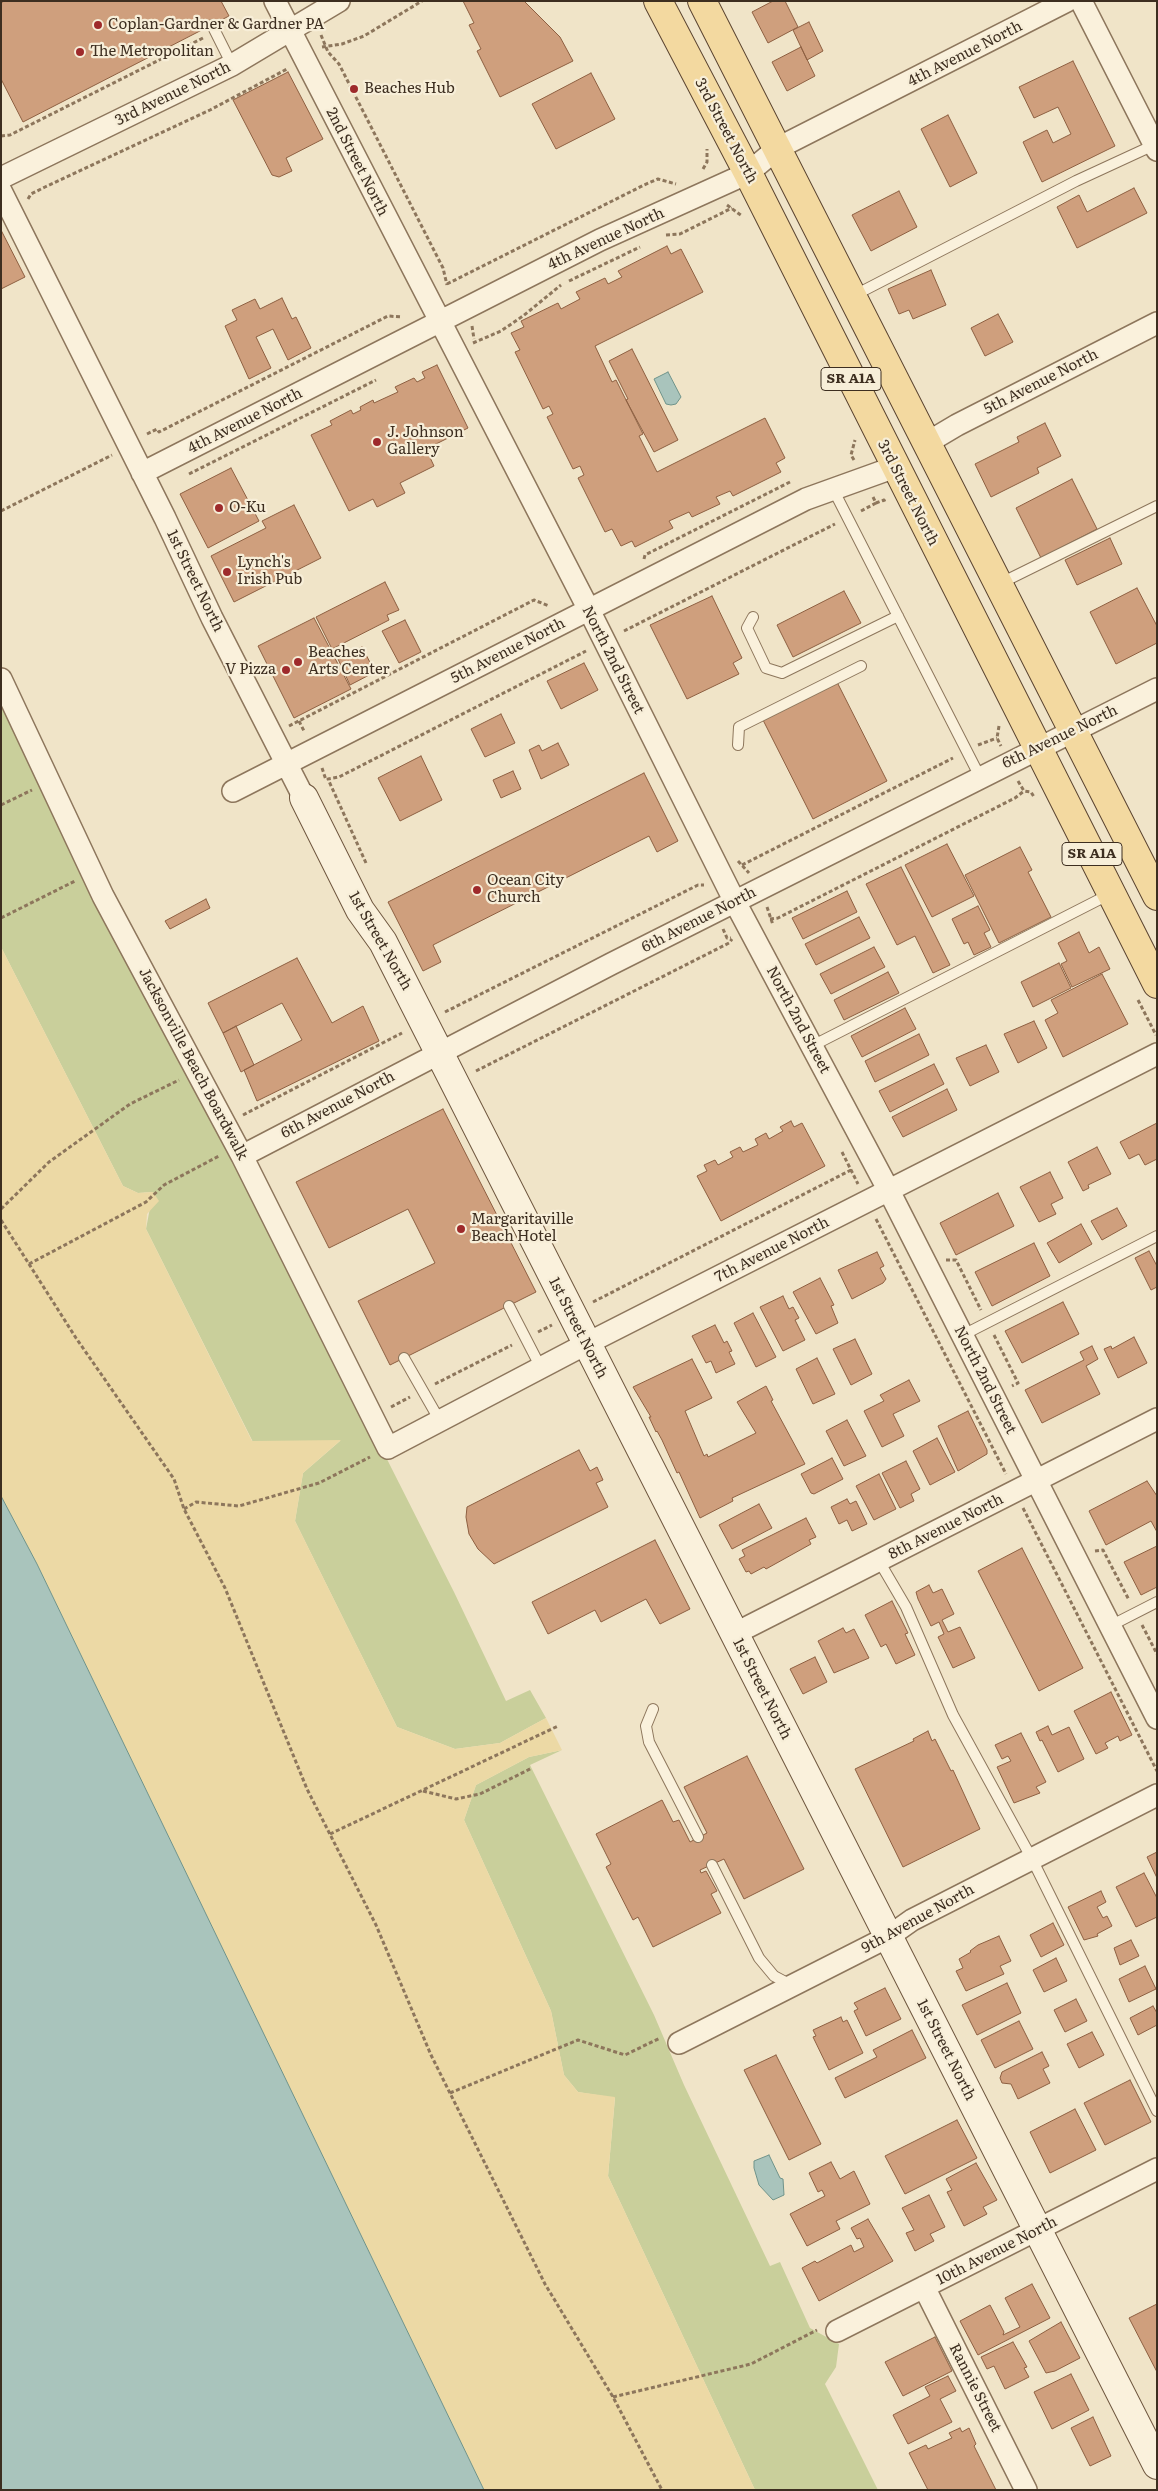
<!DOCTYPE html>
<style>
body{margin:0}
#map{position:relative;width:1158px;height:2491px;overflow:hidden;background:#f0e4c8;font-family:Literata,serif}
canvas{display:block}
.frame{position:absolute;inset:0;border:2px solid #3d2e20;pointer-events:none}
</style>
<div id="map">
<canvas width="1158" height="2491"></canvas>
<div class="frame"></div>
</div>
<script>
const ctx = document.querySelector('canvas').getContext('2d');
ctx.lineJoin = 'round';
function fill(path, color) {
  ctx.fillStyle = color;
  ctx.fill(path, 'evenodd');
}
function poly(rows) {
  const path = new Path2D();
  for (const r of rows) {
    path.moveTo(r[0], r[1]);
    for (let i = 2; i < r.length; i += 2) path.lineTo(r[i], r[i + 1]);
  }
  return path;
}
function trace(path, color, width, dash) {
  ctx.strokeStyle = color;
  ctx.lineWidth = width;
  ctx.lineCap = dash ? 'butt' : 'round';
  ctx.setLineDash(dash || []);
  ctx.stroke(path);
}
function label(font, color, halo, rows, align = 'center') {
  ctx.font = font + ' Literata,serif';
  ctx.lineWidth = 4.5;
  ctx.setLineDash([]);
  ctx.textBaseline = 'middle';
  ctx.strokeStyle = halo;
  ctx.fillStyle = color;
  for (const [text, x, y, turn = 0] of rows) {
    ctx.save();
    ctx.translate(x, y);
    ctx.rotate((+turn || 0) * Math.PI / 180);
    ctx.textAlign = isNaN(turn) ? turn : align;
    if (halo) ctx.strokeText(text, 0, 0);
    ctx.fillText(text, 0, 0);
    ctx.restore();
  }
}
const green = poly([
 [1,694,454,1592,506,1701,530,1690,546,1718,500,1743,455,1749,397,1727,295,1521,303,1473,340,1441,253,1442,146,1229,153,1192,138,1193,123,1186,1,947],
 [562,1750,530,1765,654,2015,684,2085,770,2266,780,2262,810,2328,839,2344,836,2367,825,2384,878,2490,755,2490,608,2176,615,2098,578,2092,564,2075,551,2011,464,1820,476,1785,529,1757]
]);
const sand = poly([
 [1,947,123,1186,138,1193,153,1192,159,1201,147,1214,146,1229,252,1441,341,1440,303,1473,295,1521,397,1727,455,1749,500,1743,546,1718,562,1750,529,1757,476,1785,464,1820,551,2011,564,2075,578,2092,615,2097,608,2176,755,2490,484,2490,37,1564,1,1496]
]);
const water = poly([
 [668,372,681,397,676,404,671,405,666,404,654,379,668,372],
 [1,1496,37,1564,484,2490,1,2490,1,1496],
 [769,2155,780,2178,783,2179,784,2195,773,2200,759,2185,754,2168,754,2161,769,2155]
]);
const building = poly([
 [4,1,221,1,229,16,23,122,1,79,1,3,4,1],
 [463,1,524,1,560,37,573,61,500,97,477,51,481,49,469,25,474,23,463,1],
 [773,1,785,1,798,27,768,43,752,12,773,1],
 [809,22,823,51,807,60,793,30,809,22],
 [801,47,815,76,787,91,772,62,801,47],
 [1073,61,1115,146,1042,182,1023,142,1047,130,1053,143,1071,134,1058,107,1034,118,1019,87,1073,61],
 [288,72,323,139,286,158,292,171,279,177,272,175,233,100,288,72],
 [591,73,615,119,556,149,532,104,591,73],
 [948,115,977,173,950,187,921,129,948,115],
 [1134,188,1147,213,1077,248,1057,207,1079,195,1087,212,1134,188],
 [899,191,917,227,871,251,852,215,899,191],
 [1,230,25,277,1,289,1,230],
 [667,246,671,254,681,249,703,292,595,346,612,382,616,380,643,434,639,436,657,472,765,418,785,458,776,463,781,472,733,496,730,491,716,497,720,504,692,517,689,512,669,521,673,528,635,547,632,541,621,546,612,529,605,532,578,478,584,475,580,466,573,469,547,417,553,414,549,406,543,409,515,352,520,350,511,333,524,327,521,321,558,303,561,309,580,299,576,292,605,278,608,284,622,277,618,271,667,246],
 [931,270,946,305,913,319,909,310,899,314,888,289,931,270],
 [282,298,292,319,296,317,311,348,288,360,273,329,256,337,271,368,249,379,225,326,237,320,232,310,255,299,260,309,282,298],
 [998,314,1013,342,985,356,971,328,998,314],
 [632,349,678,440,654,452,626,400,628,399,609,361,632,349],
 [437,365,468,428,426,449,434,466,400,483,405,493,377,507,373,499,349,511,311,435,332,425,330,421,351,410,353,414,361,410,360,407,373,400,374,403,398,392,395,387,414,378,417,382,425,378,422,372,437,365],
 [1045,423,1061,456,1037,468,1039,473,991,497,975,464,1019,442,1017,437,1045,423],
 [231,468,259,521,208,548,180,494,231,468],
 [1072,479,1097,529,1041,558,1016,508,1072,479],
 [294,505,321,558,234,602,211,556,266,528,262,521,294,505],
 [1110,538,1122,564,1077,585,1065,560,1110,538],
 [385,582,399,610,387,615,389,620,332,649,316,617,385,582],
 [1137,588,1157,626,1157,643,1116,664,1090,612,1137,588],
 [844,591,861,623,793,657,777,625,844,591],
 [712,596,742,658,733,663,739,674,687,699,650,625,712,596],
 [314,618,351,689,294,718,258,646,314,618],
 [405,620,421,652,399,663,382,631,405,620],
 [362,647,375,672,350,685,338,659,362,647],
 [584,663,598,690,561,709,547,681,584,663],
 [837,682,887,781,813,819,763,720,837,682],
 [501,714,515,743,485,757,471,729,501,714],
 [558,743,569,765,541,779,529,750,539,745,542,751,558,743],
 [421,756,442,800,400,821,378,778,421,756],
 [513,771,521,789,501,798,493,780,513,771],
 [644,773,678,841,657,852,649,836,433,945,441,962,423,971,388,902,644,773],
 [947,844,974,896,932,917,905,865,947,844],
 [1020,847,1032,870,1028,872,1051,917,999,943,965,875,1020,847],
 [901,867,950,965,933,973,915,936,897,945,866,884,901,867],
 [847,891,857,912,803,939,792,918,847,891],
 [206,899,210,908,170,929,165,921,206,899],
 [978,906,990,930,984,933,991,947,974,955,968,942,964,944,952,919,978,906],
 [859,917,870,938,816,965,805,944,859,917],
 [1079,932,1089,953,1099,947,1110,969,1072,987,1061,964,1067,961,1058,943,1079,932],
 [874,947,885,967,831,994,820,974,874,947],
 [297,958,332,1023,363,1006,379,1041,257,1101,244,1070,302,1040,282,1003,223,1033,208,1003,297,958],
 [1059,963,1071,988,1033,1007,1021,982,1059,963],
 [888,972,899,993,844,1020,834,1000,888,972],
 [1102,974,1128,1024,1063,1057,1045,1020,1058,1013,1051,1000,1102,974],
 [905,1008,916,1029,862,1057,851,1036,905,1008],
 [1034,1021,1047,1048,1018,1063,1004,1034,1034,1021],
 [236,1026,254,1065,241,1072,223,1033,236,1026],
 [919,1034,929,1055,875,1082,865,1061,919,1034],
 [986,1045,999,1072,970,1086,956,1058,986,1045],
 [934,1064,944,1084,890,1112,879,1091,934,1064],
 [947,1089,957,1110,903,1137,892,1117,947,1089],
 [443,1109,536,1292,390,1365,358,1301,435,1263,408,1209,329,1248,296,1182,443,1109],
 [791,1121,794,1127,802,1123,825,1166,721,1221,697,1176,707,1171,704,1165,715,1160,718,1165,733,1157,730,1152,740,1147,743,1152,758,1145,755,1139,766,1133,769,1139,783,1131,780,1127,791,1121],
 [1157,1123,1157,1159,1145,1165,1139,1154,1129,1159,1120,1142,1157,1123],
 [1097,1147,1111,1174,1088,1185,1089,1188,1083,1191,1068,1162,1097,1147],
 [1050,1172,1063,1198,1051,1204,1056,1214,1039,1222,1020,1187,1050,1172],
 [998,1193,1014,1226,956,1255,940,1223,998,1193],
 [1117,1208,1127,1226,1102,1240,1091,1221,1117,1208],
 [1081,1224,1092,1244,1059,1263,1047,1243,1081,1224],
 [1034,1243,1050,1276,992,1306,975,1272,1034,1243],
 [1149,1251,1157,1266,1157,1287,1151,1290,1135,1258,1149,1251],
 [877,1252,884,1266,880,1268,886,1279,883,1283,852,1299,838,1270,877,1252],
 [820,1278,834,1305,831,1306,838,1323,816,1334,793,1292,820,1278],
 [783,1296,789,1309,793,1307,799,1318,795,1320,805,1340,783,1351,760,1307,783,1296],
 [1063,1302,1079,1334,1022,1363,1005,1331,1063,1302],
 [753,1313,776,1357,756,1367,734,1323,753,1313],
 [715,1325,724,1343,727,1341,732,1351,729,1352,735,1364,716,1373,711,1361,706,1363,692,1336,715,1325],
 [1134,1337,1147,1363,1118,1378,1104,1349,1111,1346,1112,1349,1134,1337],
 [855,1339,872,1374,851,1385,833,1349,855,1339],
 [1092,1346,1098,1359,1086,1366,1100,1394,1042,1423,1025,1390,1084,1360,1080,1352,1092,1346],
 [817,1358,835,1394,813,1404,796,1369,817,1358],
 [692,1359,712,1398,685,1411,704,1456,707,1454,708,1457,756,1433,737,1402,766,1386,773,1400,771,1401,805,1464,732,1498,733,1501,700,1518,679,1472,677,1473,662,1440,657,1431,656,1432,649,1417,651,1417,633,1387,692,1359],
 [909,1380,920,1401,893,1414,904,1436,882,1447,864,1411,884,1401,880,1395,909,1380],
 [968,1411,987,1450,987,1454,958,1471,938,1426,968,1411],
 [847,1420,866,1456,844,1466,826,1431,847,1420],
 [937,1438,955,1472,930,1485,913,1451,937,1438],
 [579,1450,590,1471,597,1467,603,1480,596,1483,608,1507,494,1564,478,1549,469,1534,466,1517,467,1507,579,1450],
 [832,1458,843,1479,814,1494,811,1493,801,1474,832,1458],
 [906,1461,920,1489,911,1494,914,1501,900,1508,882,1473,906,1461],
 [879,1474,896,1509,874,1520,856,1486,879,1474],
 [1147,1481,1157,1496,1157,1532,1151,1521,1106,1545,1089,1511,1147,1481],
 [847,1499,850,1504,856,1501,867,1524,852,1531,847,1520,839,1524,831,1507,847,1499],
 [759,1504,772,1528,732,1549,719,1525,759,1504],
 [806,1518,816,1537,809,1540,811,1544,766,1569,764,1567,751,1574,749,1571,746,1572,739,1559,745,1556,742,1550,806,1518],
 [655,1540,690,1609,660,1624,646,1599,601,1622,595,1610,548,1634,532,1602,655,1540],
 [1157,1546,1157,1587,1141,1595,1124,1562,1157,1546],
 [1022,1548,1083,1668,1039,1691,978,1571,1022,1548],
 [929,1585,933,1593,942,1589,954,1614,942,1620,948,1632,960,1627,975,1658,953,1668,938,1637,944,1634,939,1622,931,1626,918,1599,916,1592,929,1585],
 [892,1601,908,1633,905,1634,915,1655,896,1664,886,1644,881,1647,865,1615,892,1601],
 [843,1628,846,1633,854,1629,869,1658,834,1673,818,1641,843,1628],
 [815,1657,827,1682,803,1694,790,1669,815,1657],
 [1111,1692,1132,1735,1120,1741,1118,1736,1105,1743,1108,1748,1096,1754,1074,1711,1111,1692],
 [1048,1726,1052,1735,1069,1727,1084,1759,1058,1772,1042,1740,1040,1741,1036,1732,1048,1726],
 [928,1731,932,1741,935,1739,951,1771,953,1770,980,1829,903,1867,855,1769,914,1741,913,1739,928,1731],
 [1021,1733,1046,1782,1036,1787,1040,1793,1014,1803,997,1767,1011,1761,1008,1756,1002,1759,995,1745,1021,1733],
 [747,1756,804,1869,744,1899,724,1859,700,1870,701,1873,706,1871,717,1891,711,1894,721,1913,653,1947,638,1917,633,1920,606,1867,611,1864,596,1834,662,1800,673,1822,679,1820,690,1842,707,1833,684,1787,747,1756],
 [1157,1852,1157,1878,1147,1857,1157,1852],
 [1144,1873,1157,1898,1157,1917,1136,1927,1116,1887,1144,1873],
 [1101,1891,1106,1902,1097,1907,1103,1918,1107,1916,1112,1926,1097,1934,1098,1936,1084,1940,1068,1907,1101,1891],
 [1053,1923,1064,1945,1041,1957,1030,1935,1053,1923],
 [999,1936,1011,1961,1000,1966,1004,1974,966,1991,956,1971,963,1968,959,1959,971,1952,970,1951,978,1945,999,1936],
 [1131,1940,1139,1956,1120,1965,1114,1948,1131,1940],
 [1056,1958,1067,1981,1044,1992,1033,1970,1056,1958],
 [1145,1966,1156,1989,1129,2002,1119,1979,1145,1966],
 [1007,1983,1021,2013,977,2035,962,2005,1007,1983],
 [885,1988,901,2019,866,2036,854,2011,858,2009,854,2003,885,1988],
 [1076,1999,1087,2021,1065,2032,1054,2010,1076,1999],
 [1153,2006,1157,2013,1157,2025,1138,2035,1130,2018,1153,2006],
 [841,2017,843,2022,847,2020,863,2053,829,2070,813,2037,816,2036,813,2030,841,2017],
 [1019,2021,1033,2049,995,2068,981,2040,1019,2021],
 [912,2030,926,2058,845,2098,835,2078,877,2057,873,2050,912,2030],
 [1092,2032,1104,2055,1079,2068,1067,2044,1092,2032],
 [1042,2052,1049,2066,1043,2069,1050,2083,1018,2099,1011,2084,1002,2083,1000,2078,1002,2072,1042,2052],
 [776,2055,821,2144,789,2160,744,2070,776,2055],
 [1130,2080,1151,2122,1105,2145,1084,2103,1130,2080],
 [1075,2109,1096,2150,1050,2173,1030,2132,1075,2109],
 [957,2120,977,2158,905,2194,885,2156,957,2120],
 [831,2162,840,2179,854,2171,870,2204,836,2221,840,2229,807,2246,790,2214,825,2196,822,2190,818,2192,809,2173,831,2162],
 [976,2163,997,2200,983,2207,987,2214,964,2226,947,2192,952,2190,946,2179,976,2163],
 [929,2195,945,2227,930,2234,934,2241,915,2251,906,2233,914,2230,902,2208,929,2195],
 [868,2219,893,2261,819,2301,802,2268,815,2261,817,2263,851,2245,854,2252,864,2247,860,2238,857,2239,851,2228,868,2219],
 [1032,2284,1050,2318,978,2355,960,2321,990,2305,1004,2332,1003,2335,1020,2327,1005,2298,1032,2284],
 [1157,2304,1157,2372,1129,2318,1157,2304],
 [1061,2322,1080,2358,1055,2371,1046,2373,1029,2341,1061,2322],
 [935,2337,952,2371,903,2396,885,2362,935,2337],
 [1013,2342,1027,2367,1024,2368,1029,2377,1005,2389,994,2366,987,2369,981,2357,1013,2342],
 [1071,2374,1089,2410,1052,2429,1034,2392,1071,2374],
 [948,2376,956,2391,940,2399,952,2422,908,2444,893,2415,930,2396,925,2387,948,2376],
 [1093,2417,1111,2456,1090,2466,1071,2428,1093,2417],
 [960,2428,962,2432,969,2428,976,2444,974,2446,996,2490,928,2490,909,2453,926,2445,928,2449,952,2438,949,2433,960,2428]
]);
const path = poly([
 [321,35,328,52,339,64,443,268,447,285],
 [322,47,342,44,364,36,422,1],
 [1,136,10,135,203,38],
 [703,169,707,162,707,149],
 [28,199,31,194,45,187,210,110,287,69],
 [727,205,742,216],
 [666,235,680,234,732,208],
 [569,281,640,247],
 [447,284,644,185,658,179,676,184],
 [472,326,474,339],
 [473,343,501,331,523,316,561,285],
 [147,434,157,429,159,432,388,316,402,317],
 [854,460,851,455,855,440],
 [189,474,376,380],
 [873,497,876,503,884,500,885,502],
 [1,511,112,455],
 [861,511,876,503],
 [644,559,645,555,790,482],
 [624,631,835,524],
 [299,721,304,731],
 [289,726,534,600,549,606],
 [999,726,997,738,1001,746],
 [978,745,997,738],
 [322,768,326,780],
 [1018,781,1024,791,1031,792,1034,797],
 [1,805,32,790],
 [738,861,749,873],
 [366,863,328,779,339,777,586,651],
 [742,865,953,758],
 [767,907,773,925],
 [1,918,75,881],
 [770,919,778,918,1015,798,1024,791],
 [723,929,727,938,731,938],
 [1138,1000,1156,1035],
 [445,1012,698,885,704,885],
 [476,1071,729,943,732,939],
 [243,1115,402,1033],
 [842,1152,858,1184],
 [1,1209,49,1162,130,1104,179,1080],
 [876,1219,1006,1474],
 [1,1220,76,1338,174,1479,184,1509,225,1588,307,1789,376,1925,431,2055,545,2284,613,2397,662,2490],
 [946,1260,956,1260,981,1310],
 [29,1264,146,1202,164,1185,219,1156],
 [593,1302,851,1170],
 [538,1332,552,1325],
 [994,1335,1018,1383,1012,1386],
 [435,1384,512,1345],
 [391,1407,410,1397],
 [1023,1508,1157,1771],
 [184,1509,196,1502,239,1506,319,1483,370,1457],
 [1095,1551,1103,1550,1129,1600],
 [1142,1625,1157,1654],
 [423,1791,456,1799,480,1794,532,1768],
 [330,1834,558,1726],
 [450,2093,578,2040,625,2055,660,2038],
 [613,2397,751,2364,817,2330]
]);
const lane = poly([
 [212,25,232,65],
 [853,296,1076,181,1154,145],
 [833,489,980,777],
 [999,584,1157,506],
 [753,617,747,628,766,668,782,673,898,616],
 [738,745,739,727,861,666],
 [812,1046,1110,894],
 [509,1306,541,1368],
 [963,1335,1157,1236],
 [404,1358,440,1421],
 [879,1561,906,1607,953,1715,1032,1859,1157,2111],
 [1110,1626,1157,1602],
 [653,1709,646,1726,649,1742,698,1837],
 [712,1865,759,1958,774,1976,791,1985]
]);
const street = poly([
 [275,1,589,610,735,902,889,1191,1157,1718],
 [1081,1,1157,150],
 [1,178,232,65,339,1],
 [1,191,165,518,212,618,304,798],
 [925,444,957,425,1157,323],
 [142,473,600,240,748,173,778,148,1067,1],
 [1,679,103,896,242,1156,388,1448,586,1344,1157,1054],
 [233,791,806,499,895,467],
 [242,1156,611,964,1157,689],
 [734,1634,1157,1419],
 [679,2043,888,1937,912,1920,1157,1795],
 [924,2287,1026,2490],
 [837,2331,1157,2169]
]);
const secondary = poly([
 [304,798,360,910,383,942,1157,2465]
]);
const primary = poly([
 [658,1,748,173,1157,984],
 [702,1,1157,896]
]);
const markers = [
 [98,25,5,"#9e2a2b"],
 [80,52,5,"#9e2a2b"],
 [354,89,5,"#9e2a2b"],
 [377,442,5,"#9e2a2b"],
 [219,508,5,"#9e2a2b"],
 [227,572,5,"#9e2a2b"],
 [298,662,5,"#9e2a2b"],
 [286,670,5,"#9e2a2b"],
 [477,890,5,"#9e2a2b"],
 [461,1229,5,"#9e2a2b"]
];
const shields = [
 [851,379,60],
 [1092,854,60]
];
const shieldNames = [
 ["SR A1A",851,379],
 ["SR A1A",1092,854]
];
const poiNames = [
 ["Coplan-Gardner & Gardner PA",108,25],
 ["The Metropolitan",90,52],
 ["Beaches Hub",364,89],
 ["J. Johnson",387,433],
 ["Gallery",387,450],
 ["O-Ku",229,508],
 ["Lynch's",237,563],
 ["Irish Pub",237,580],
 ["Beaches",308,653],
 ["Arts Center",308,670],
 ["V Pizza",276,670,"right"],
 ["Ocean City",487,881],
 ["Church",487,898],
 ["Margaritaville",471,1220],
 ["Beach Hotel",471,1237]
];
const streetNames = [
 ["4th Avenue North",965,54,-27],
 ["3rd Avenue North",173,94,-26],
 ["3rd Street North",726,131,62],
 ["2nd Street North",357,162,63],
 ["4th Avenue North",606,239,-25],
 ["5th Avenue North",1041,382,-27],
 ["4th Avenue North",245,421,-27],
 ["3rd Street North",908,493,63],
 ["1st Street North",195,581,64],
 ["5th Avenue North",508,651,-27],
 ["North 2nd Street",613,660,63],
 ["6th Avenue North",1060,737,-26],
 ["6th Avenue North",699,920,-27],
 ["1st Street North",380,941,60],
 ["North 2nd Street",798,1020,62],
 ["Jacksonville Beach Boardwalk",193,1064,62],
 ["6th Avenue North",338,1105,-28],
 ["7th Avenue North",772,1250,-27],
 ["1st Street North",578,1328,63],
 ["North 2nd Street",985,1380,63],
 ["8th Avenue North",946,1527,-27],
 ["1st Street North",762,1689,63],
 ["9th Avenue North",918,1919,-29],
 ["1st Street North",946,2050,63],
 ["10th Avenue North",997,2251,-27],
 ["Rannie Street",975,2388,63]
];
fill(green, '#c9cf9b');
fill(sand, '#ecd9a5');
fill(water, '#a9c4bc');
trace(water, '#6f938a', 1);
fill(building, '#cf9f7d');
trace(building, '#8d5f41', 1);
trace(lane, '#8d765c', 12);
trace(street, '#8d765c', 24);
trace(secondary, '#6f573f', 30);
trace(primary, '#5b4430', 30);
trace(path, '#8d765c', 3, [4, 2.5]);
trace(lane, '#faf1dc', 10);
trace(street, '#faf1dc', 21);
trace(secondary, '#faf1dc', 28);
trace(primary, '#f3d9a0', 28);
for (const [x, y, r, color] of markers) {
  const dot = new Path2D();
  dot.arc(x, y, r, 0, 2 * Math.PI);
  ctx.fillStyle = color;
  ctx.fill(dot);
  trace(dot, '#f7eed8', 2);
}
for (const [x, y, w] of shields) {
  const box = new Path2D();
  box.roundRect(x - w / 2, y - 11.5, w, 23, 4);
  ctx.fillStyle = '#f7eed8';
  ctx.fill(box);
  trace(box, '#3d2e20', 1);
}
label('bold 14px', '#3d2e20', null, shieldNames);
label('15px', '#3d2e20', '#f7eed8', poiNames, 'left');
label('15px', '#3d2e20', '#f7eed8', streetNames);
</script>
